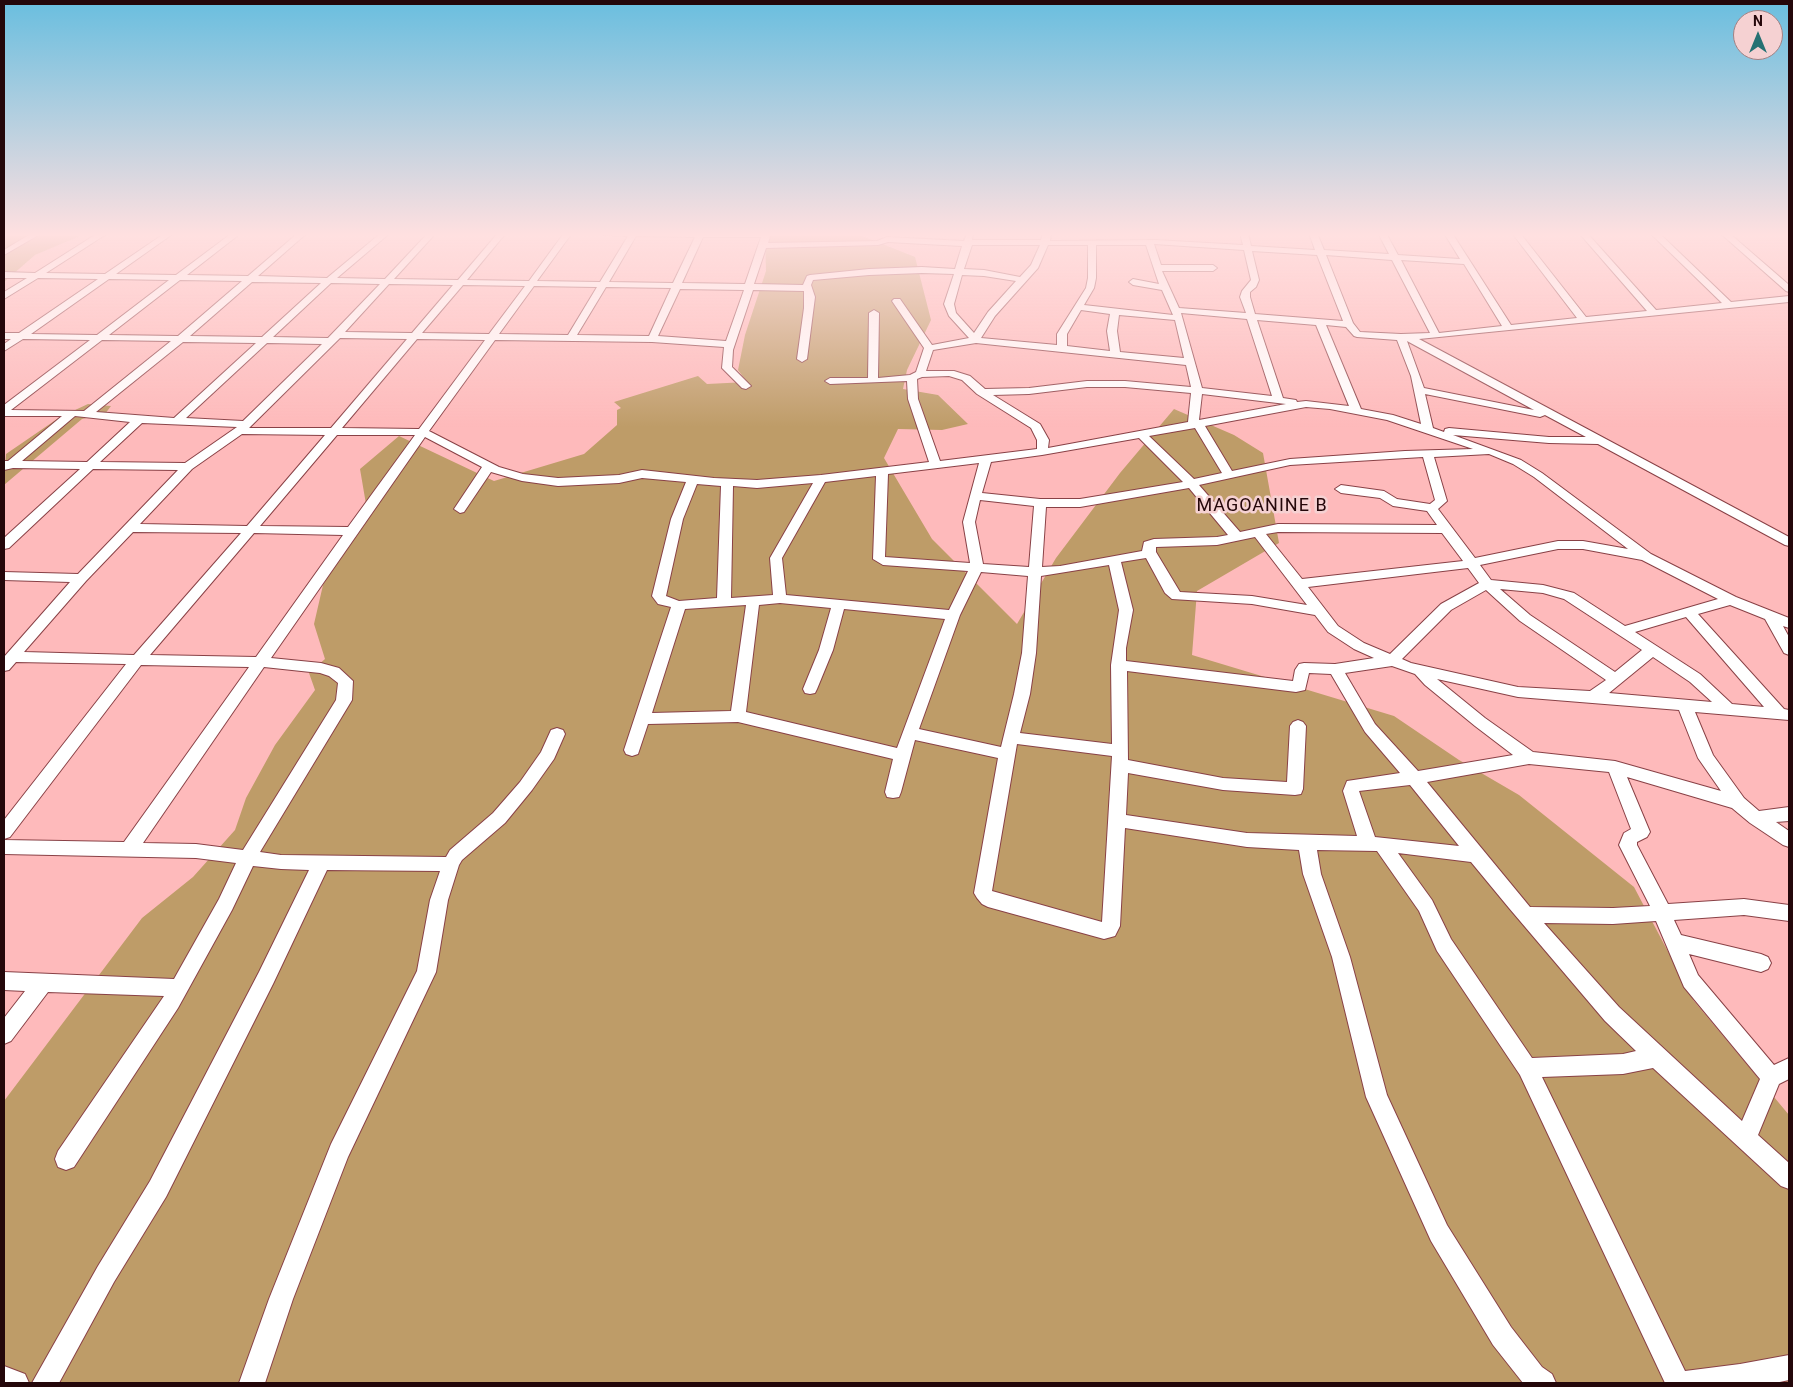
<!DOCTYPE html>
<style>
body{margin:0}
#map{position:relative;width:1793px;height:1387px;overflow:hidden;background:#febabb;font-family:Roboto,sans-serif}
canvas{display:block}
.frame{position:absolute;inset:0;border:5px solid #24070a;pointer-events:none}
.north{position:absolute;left:1733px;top:10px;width:50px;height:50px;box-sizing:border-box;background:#f5d1d2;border:1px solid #a18082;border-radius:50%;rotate:0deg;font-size:14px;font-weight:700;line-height:20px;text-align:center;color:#24070a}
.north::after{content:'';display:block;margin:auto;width:18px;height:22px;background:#267173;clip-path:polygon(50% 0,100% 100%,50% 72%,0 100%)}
</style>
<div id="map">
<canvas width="1793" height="1387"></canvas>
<div class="frame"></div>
<div class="north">N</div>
</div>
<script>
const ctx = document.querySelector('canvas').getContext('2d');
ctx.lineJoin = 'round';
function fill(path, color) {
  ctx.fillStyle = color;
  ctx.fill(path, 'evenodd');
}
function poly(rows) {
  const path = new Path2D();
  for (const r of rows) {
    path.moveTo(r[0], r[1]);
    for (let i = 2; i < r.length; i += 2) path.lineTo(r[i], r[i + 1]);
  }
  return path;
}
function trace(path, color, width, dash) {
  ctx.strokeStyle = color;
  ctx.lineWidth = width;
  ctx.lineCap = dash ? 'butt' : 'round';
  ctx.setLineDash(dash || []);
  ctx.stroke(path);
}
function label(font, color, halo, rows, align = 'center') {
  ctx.font = font + ' Roboto,sans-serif';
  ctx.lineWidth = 5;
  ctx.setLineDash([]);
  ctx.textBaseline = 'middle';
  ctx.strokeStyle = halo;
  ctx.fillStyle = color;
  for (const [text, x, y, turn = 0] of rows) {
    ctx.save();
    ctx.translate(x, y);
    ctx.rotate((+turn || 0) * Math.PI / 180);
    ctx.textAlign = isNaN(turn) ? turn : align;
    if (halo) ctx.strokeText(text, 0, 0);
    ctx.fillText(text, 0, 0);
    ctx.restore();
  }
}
const green = poly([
 [4,233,87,233,35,255,4,282],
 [765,233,855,233,915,257,931,320,907,370,903,389,938,395,968,424,942,430,898,429,884,458,932,539,1017,624,1056,558,1120,473,1174,409,1234,435,1263,453,1279,543,1197,591,1192,655,1394,716,1459,760,1519,795,1634,887,1694,1001,1789,1115,1789,1383,4,1383,4,1101,142,918,193,877,235,830,246,798,275,745,315,690,309,673,325,659,314,624,323,585,367,510,360,469,399,436,494,481,584,454,617,425,617,410,621,408,614,402,698,376,707,384,747,382,738,370,745,335,766,271],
 [88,404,111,406,105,414,82,419,4,485,6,454,60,417]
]);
const minor = poly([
 [32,233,42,233,4,255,4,250,32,233],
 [98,233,108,233,46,273,105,274,165,233,174,233,116,274,176,275,232,233,241,233,187,275,248,276,298,233,307,233,258,276,327,278,381,233,390,233,337,278,385,279,428,233,436,233,394,279,458,280,498,233,506,233,467,280,529,281,564,233,572,233,537,281,600,282,628,236,605,235,601,233,771,233,768,243,877,241,887,237,964,241,967,233,973,233,972,240,1041,240,1043,233,1051,233,1050,241,1156,240,1243,245,1240,233,1248,233,1251,246,1315,250,1309,233,1317,233,1324,250,1389,254,1378,233,1386,233,1398,255,1460,259,1444,233,1452,233,1511,325,1577,318,1512,233,1520,233,1586,317,1647,311,1579,233,1587,233,1656,310,1722,303,1650,233,1659,233,1731,302,1789,296,1789,302,1419,339,1789,537,1789,546,1785,545,1598,444,1549,443,1453,435,1521,460,1542,473,1651,554,1736,597,1789,618,1789,628,1783,626,1789,637,1789,655,1784,653,1765,619,1730,605,1698,614,1784,709,1789,710,1789,720,1695,712,1713,755,1744,798,1759,811,1789,807,1789,821,1776,822,1789,831,1789,847,1783,845,1750,823,1732,808,1627,777,1650,832,1647,837,1637,842,1637,845,1668,904,1744,899,1789,905,1789,921,1744,915,1674,920,1681,935,1761,954,1768,957,1771,963,1768,969,1761,972,1689,954,1698,975,1774,1065,1789,1058,1789,1079,1779,1084,1758,1135,1789,1163,1789,1189,1781,1186,1653,1068,1623,1074,1542,1077,1685,1371,1740,1364,1789,1355,1789,1380,1775,1383,1665,1383,1520,1075,1437,951,1419,911,1377,851,1317,850,1321,874,1350,957,1387,1095,1447,1225,1511,1327,1542,1367,1552,1374,1556,1383,1523,1383,1493,1345,1431,1241,1366,1097,1332,957,1303,874,1299,850,1247,847,1125,828,1120,926,1115,936,1104,939,988,907,982,904,977,898,974,893,998,758,915,740,901,792,899,797,893,798,887,797,885,792,893,759,738,722,648,724,638,754,632,756,626,754,624,750,671,607,658,604,652,596,671,519,686,482,642,478,619,483,558,486,522,481,491,472,464,512,460,513,454,509,482,467,425,437,271,658,321,663,339,668,353,681,352,700,260,852,281,855,446,857,450,850,493,813,520,782,541,752,551,730,557,728,563,730,565,734,554,759,532,790,505,823,462,860,459,865,448,900,436,972,348,1157,293,1299,265,1383,239,1383,269,1299,331,1144,417,971,430,900,440,871,327,870,273,984,166,1197,114,1282,59,1383,32,1383,98,1266,150,1181,259,972,309,870,281,869,253,866,232,910,178,1008,74,1167,66,1170,58,1167,55,1159,58,1151,164,996,48,992,11,1041,4,1044,4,1018,25,991,4,990,4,972,174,979,219,899,236,863,196,858,4,854,4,840,124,842,249,667,141,665,10,837,4,839,4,820,126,664,16,662,9,670,4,671,4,657,70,582,4,580,4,572,78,574,178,470,93,469,9,548,4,549,4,538,80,469,13,468,4,470,4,461,8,461,62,416,4,416,4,405,90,340,23,339,4,351,4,344,11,339,4,339,4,333,19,333,98,279,38,278,4,299,4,292,27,278,4,278,4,272,35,273,98,233],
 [636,236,695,237,673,283,609,282,636,236],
 [703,237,761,237,745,284,682,283,703,237],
 [888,242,962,246,955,269,922,267,869,269,810,275,807,276,803,285,754,284,766,248,878,245,888,242],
 [1154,244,1244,250,1251,280,1242,291,1240,297,1246,313,1179,308,1162,271,1213,271,1217,268,1213,265,1161,265,1154,244],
 [972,245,1040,245,1031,265,1020,277,984,270,964,269,972,245],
 [1048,245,1088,245,1088,278,1086,288,1057,334,1057,345,981,338,995,316,1038,268,1048,245],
 [1096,245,1146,245,1159,284,1133,279,1129,282,1133,285,1162,290,1173,315,1084,305,1094,288,1096,278,1096,245],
 [1252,251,1317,255,1343,321,1255,314,1250,297,1250,292,1256,287,1259,280,1252,251],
 [1326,255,1392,260,1430,333,1401,334,1360,332,1353,323,1326,255],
 [1401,260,1464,264,1502,326,1439,333,1401,260],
 [922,273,954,274,944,304,949,316,969,338,932,345,900,299,894,299,892,301,924,348,916,372,910,375,878,378,879,313,874,310,869,313,868,378,830,378,825,381,830,384,907,381,908,399,929,462,821,475,757,480,714,478,642,470,619,475,558,478,523,474,499,467,429,431,495,340,652,342,724,347,722,368,742,388,746,389,751,386,732,367,733,350,753,290,804,291,804,308,797,359,802,362,807,359,815,297,811,285,813,280,869,275,922,273],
 [962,275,984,276,1016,281,988,312,974,333,956,313,954,304,962,275],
 [109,279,169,280,97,335,31,334,109,279],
 [180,280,242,281,178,336,109,335,180,280],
 [252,282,321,283,262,337,190,336,252,282],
 [331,283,380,284,328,338,273,337,331,283],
 [389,284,453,285,412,333,345,332,389,284],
 [463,285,525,286,489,334,422,333,463,285],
 [534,286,597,287,568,335,499,334,534,286],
 [606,287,671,288,649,336,577,335,606,287],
 [680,289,744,290,726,341,658,336,680,289],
 [1081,310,1110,314,1107,331,1110,351,1067,346,1067,334,1081,310],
 [1181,313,1247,319,1272,396,1202,388,1181,313],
 [1119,315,1175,320,1184,358,1120,352,1117,331,1119,315],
 [1257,320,1316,325,1349,406,1306,401,1297,402,1296,400,1283,398,1257,320],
 [1326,325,1346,327,1354,336,1357,337,1397,340,1411,376,1421,424,1393,415,1361,409,1326,325],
 [340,338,407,339,331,428,249,428,340,338],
 [417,339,485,340,419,429,342,428,417,339],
 [102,340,171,341,84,411,11,410,102,340],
 [1407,341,1534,410,1424,388,1407,341],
 [183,342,256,343,174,418,96,412,183,342],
 [267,343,322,344,243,421,186,418,267,343],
 [976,343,1186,365,1191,387,1125,381,1087,381,1029,388,985,389,970,376,954,371,926,371,933,350,976,343],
 [949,376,962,380,977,394,1031,428,1037,440,1037,449,940,461,918,399,917,379,922,377,949,376],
 [1087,387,1125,387,1191,393,1188,422,1048,448,1049,440,1040,424,993,395,1029,394,1087,387],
 [1202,394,1286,404,1199,420,1202,394],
 [1425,394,1540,417,1545,415,1586,437,1549,437,1449,428,1445,429,1444,432,1433,428,1425,394],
 [1306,407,1330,409,1387,420,1473,449,1405,451,1290,459,1232,471,1205,426,1306,407],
 [75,416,130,422,87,462,22,461,75,416],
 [142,423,237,427,185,463,100,462,142,423],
 [1195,428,1222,473,1194,479,1149,436,1195,428],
 [242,434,325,435,247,526,140,524,192,469,242,434],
 [337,435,415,435,348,527,260,526,337,435],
 [1139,438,1183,482,1080,499,1040,499,982,493,991,462,1042,455,1139,438],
 [1489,454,1513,464,1534,477,1628,549,1583,541,1558,541,1475,558,1438,509,1447,501,1434,457,1489,454],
 [1423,457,1435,500,1430,504,1397,499,1384,491,1341,485,1335,489,1341,493,1380,498,1393,506,1427,511,1437,525,1278,524,1240,532,1199,485,1290,465,1423,457],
 [979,463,963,522,970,563,885,557,888,474,979,463],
 [876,476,873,559,883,565,968,571,949,610,786,595,782,558,825,482,876,476],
 [813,483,770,558,773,595,731,598,733,486,757,488,813,483],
 [697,484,721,486,717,598,679,601,666,596,683,519,697,484],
 [1189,488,1228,535,1217,537,1154,539,1144,542,1142,551,1060,566,1042,567,1046,507,1080,507,1189,488],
 [980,500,1034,506,1029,567,983,564,975,522,980,500],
 [133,532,241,533,134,655,24,652,86,581,133,532],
 [1278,532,1442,533,1463,561,1302,579,1266,534,1278,532],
 [254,533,343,535,256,657,150,655,254,533],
 [1255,537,1307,605,1252,596,1180,592,1156,552,1156,547,1217,545,1255,537],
 [1558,549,1583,549,1642,560,1718,599,1625,626,1574,593,1543,585,1491,580,1480,565,1558,549],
 [1146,558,1165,593,1172,599,1252,604,1315,615,1328,632,1354,649,1374,658,1335,664,1304,663,1299,664,1295,670,1293,681,1126,661,1126,648,1133,610,1121,562,1146,558],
 [1109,565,1119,610,1111,665,1112,744,1020,733,1030,694,1036,653,1041,576,1109,565],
 [1468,568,1479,583,1441,604,1390,654,1364,643,1338,626,1308,587,1468,568],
 [981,572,1028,576,1022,653,1014,694,1001,747,919,729,960,615,981,572],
 [1500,589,1543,593,1564,599,1642,650,1615,672,1530,615,1500,589],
 [1486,590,1520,621,1606,680,1590,691,1518,687,1411,663,1402,659,1451,610,1486,590],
 [780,603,831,608,819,650,803,689,805,693,810,694,815,693,817,689,833,650,844,609,945,619,897,748,746,712,759,605,780,603],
 [746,605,731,711,652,713,685,609,746,605],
 [1686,617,1764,707,1732,704,1700,674,1635,632,1686,617],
 [1653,657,1690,682,1712,702,1609,693,1653,657],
 [1392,666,1415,674,1425,685,1475,726,1513,755,1418,771,1375,724,1345,673,1392,666],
 [264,667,320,673,329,676,338,683,336,700,243,850,196,844,143,843,264,667],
 [1127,671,1296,692,1305,690,1309,673,1331,674,1365,732,1400,773,1347,781,1343,791,1357,836,1247,833,1126,815,1128,773,1223,790,1295,795,1301,794,1303,789,1306,726,1303,722,1298,720,1293,722,1290,726,1287,782,1223,778,1128,760,1127,671],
 [1437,679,1518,697,1679,710,1698,758,1721,791,1615,761,1533,752,1485,718,1437,679],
 [1017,744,1112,756,1102,922,992,891,1017,744],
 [1529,764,1609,772,1631,829,1624,833,1619,845,1650,906,1613,908,1530,907,1427,782,1529,764],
 [1410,785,1459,846,1375,837,1359,791,1410,785],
 [1398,853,1471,862,1509,908,1605,1021,1636,1051,1623,1054,1532,1058,1451,939,1432,900,1398,853],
 [1656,921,1684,987,1760,1079,1742,1121,1619,1007,1544,923,1613,924,1656,921],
 [1720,233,1729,233,1789,285,1789,292,1786,291,1720,233],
 [4,1366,25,1374,29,1383,4,1383,4,1366]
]);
const neighbourhoodNames = [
 ["MAGOANINE B",1262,506]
];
fill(green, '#be9c68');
trace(minor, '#894146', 2);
fill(minor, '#fff');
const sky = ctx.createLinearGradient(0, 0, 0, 427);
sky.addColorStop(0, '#69bedf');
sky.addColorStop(0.55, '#ffe0e0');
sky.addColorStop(1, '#ffe0e000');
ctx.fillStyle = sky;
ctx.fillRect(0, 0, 1793, 427);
ctx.letterSpacing = '1px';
label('18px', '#24070a', '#f5d1d2', neighbourhoodNames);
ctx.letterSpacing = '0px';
</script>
